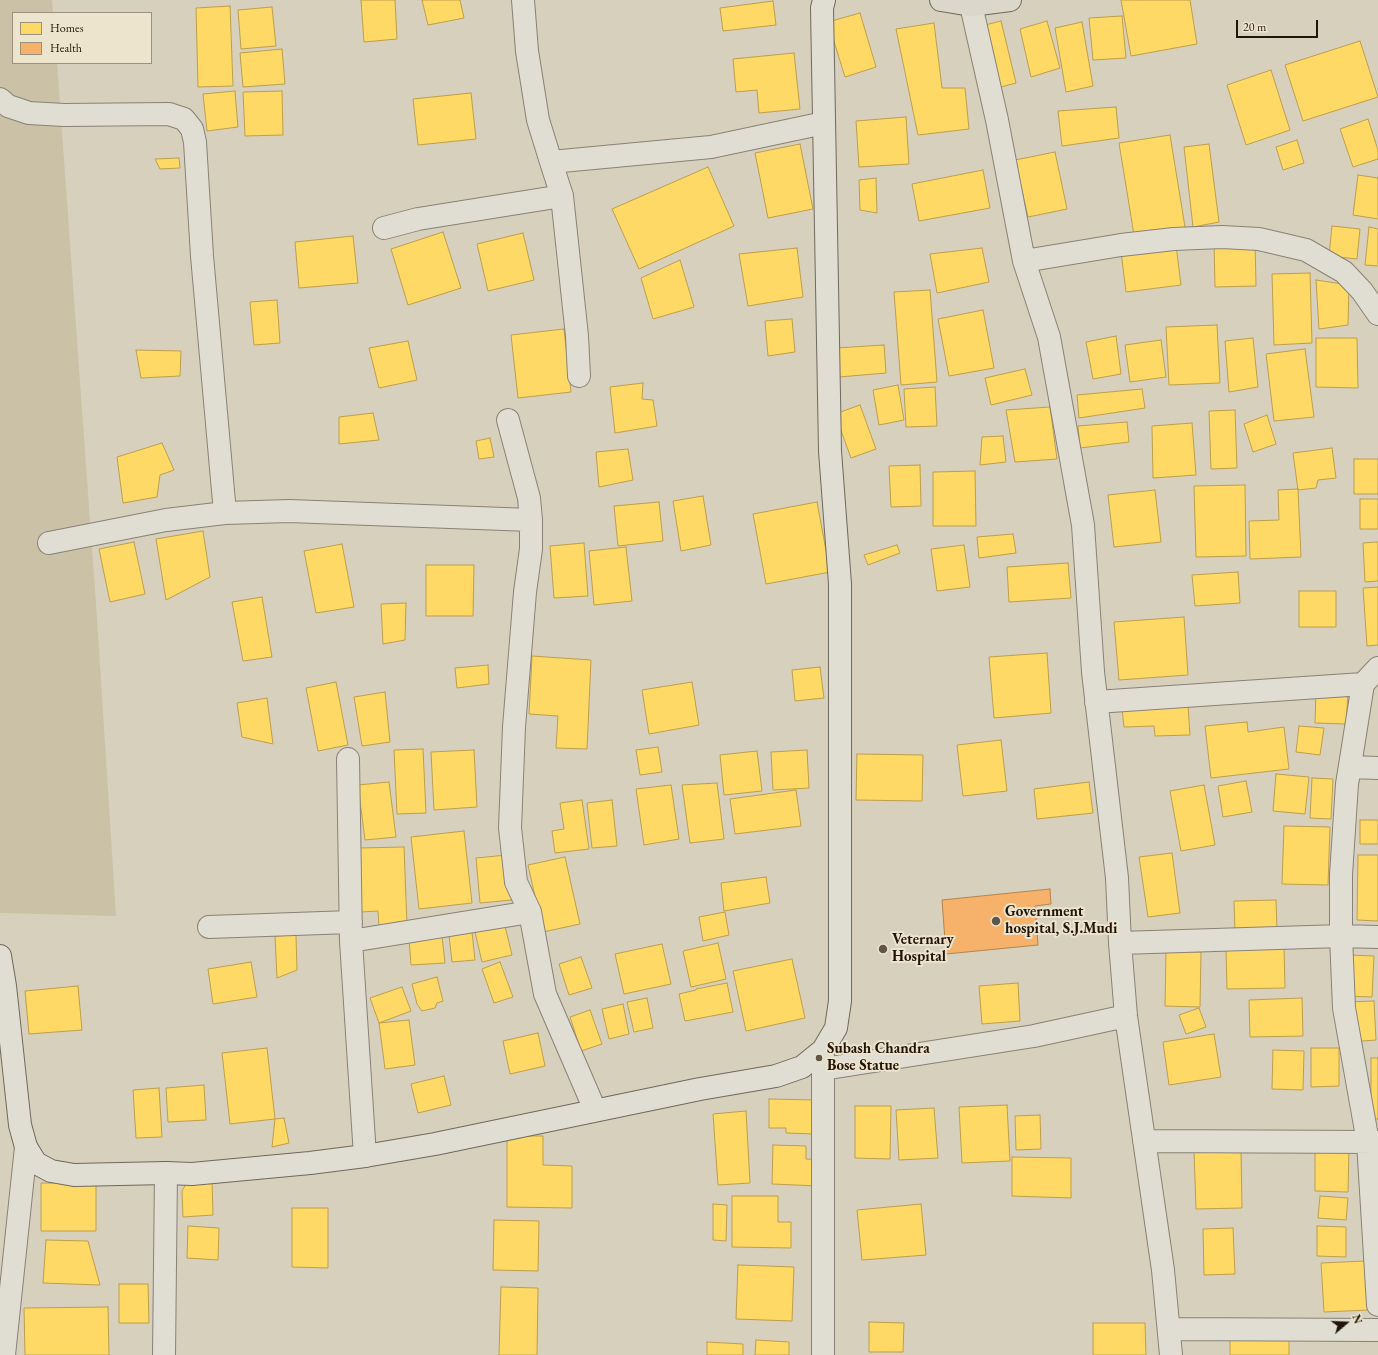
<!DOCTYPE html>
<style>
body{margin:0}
#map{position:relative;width:1378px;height:1355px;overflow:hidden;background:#d7d0bd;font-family:"EB Garamond",serif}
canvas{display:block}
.legend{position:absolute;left:12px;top:12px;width:140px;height:52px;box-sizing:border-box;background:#ece4cd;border:1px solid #9b917e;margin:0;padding:5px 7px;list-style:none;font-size:12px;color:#221407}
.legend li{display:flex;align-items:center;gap:8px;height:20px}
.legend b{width:20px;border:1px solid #9b917e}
.north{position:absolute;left:1326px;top:1303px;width:40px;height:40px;-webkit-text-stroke:3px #ece4cd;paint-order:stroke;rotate:71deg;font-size:11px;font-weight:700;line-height:16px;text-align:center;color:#221407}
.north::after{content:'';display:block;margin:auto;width:14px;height:18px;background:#221407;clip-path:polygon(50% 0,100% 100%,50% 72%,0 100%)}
.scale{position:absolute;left:1236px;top:20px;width:82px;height:18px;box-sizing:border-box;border:2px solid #221407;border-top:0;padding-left:5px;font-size:12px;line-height:14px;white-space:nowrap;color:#221407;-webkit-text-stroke:3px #ece4cd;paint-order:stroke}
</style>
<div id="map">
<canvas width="1378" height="1355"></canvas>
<ul class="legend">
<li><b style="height:11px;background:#ffd966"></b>Homes</li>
<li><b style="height:11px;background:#f6b26b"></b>Health</li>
</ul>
<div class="north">N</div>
<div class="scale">20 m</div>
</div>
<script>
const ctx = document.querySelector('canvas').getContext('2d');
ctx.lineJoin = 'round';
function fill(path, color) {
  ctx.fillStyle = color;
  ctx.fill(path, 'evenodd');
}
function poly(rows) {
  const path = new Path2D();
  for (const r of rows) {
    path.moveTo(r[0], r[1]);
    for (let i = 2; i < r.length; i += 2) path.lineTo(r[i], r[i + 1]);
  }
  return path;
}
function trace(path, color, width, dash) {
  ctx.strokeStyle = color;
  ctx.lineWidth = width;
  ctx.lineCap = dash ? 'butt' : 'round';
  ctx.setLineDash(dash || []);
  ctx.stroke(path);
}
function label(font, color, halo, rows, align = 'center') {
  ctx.font = font + ' "EB Garamond",serif';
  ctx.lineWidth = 4;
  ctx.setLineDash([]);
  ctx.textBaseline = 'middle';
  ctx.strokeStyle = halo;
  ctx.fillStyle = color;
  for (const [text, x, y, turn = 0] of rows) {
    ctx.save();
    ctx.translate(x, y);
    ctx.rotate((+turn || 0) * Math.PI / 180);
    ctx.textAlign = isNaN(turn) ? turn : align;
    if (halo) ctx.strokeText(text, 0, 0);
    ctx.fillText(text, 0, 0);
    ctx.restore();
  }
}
const green = poly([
 [0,0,52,0,53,13,13,13,13,63,57,63,97,618,116,916,0,913]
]);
const homes = poly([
 [361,0,395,0,397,39,364,42,361,0],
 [422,0,460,0,464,18,428,25,422,0],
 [1121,0,1190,0,1197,44,1131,56,1121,0],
 [773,1,776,25,723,31,720,8,773,1],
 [230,6,233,86,198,87,196,8,230,6],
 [272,7,276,46,241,49,238,10,272,7],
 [860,13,876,67,845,77,828,22,860,13],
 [1122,16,1126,58,1093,60,1089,18,1122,16],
 [1001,21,1016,83,997,88,981,26,1001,21],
 [1047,21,1060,68,1031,77,1020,29,1047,21],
 [1082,22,1093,86,1066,92,1055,28,1082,22],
 [934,23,942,88,965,88,969,129,918,135,896,29,934,23],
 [1360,41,1378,97,1303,121,1285,65,1360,41],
 [282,49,285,84,243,87,240,53,282,49],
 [794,53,800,109,759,113,757,90,736,92,733,59,794,53],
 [1271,70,1290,130,1246,145,1227,85,1271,70],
 [235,91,238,127,207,131,203,94,235,91],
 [282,91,283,135,245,136,243,92,282,91],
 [471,93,476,139,418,145,413,99,471,93],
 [1116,107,1119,138,1062,146,1058,111,1116,107],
 [906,117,909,164,859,167,856,121,906,117],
 [1368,119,1378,150,1378,159,1353,167,1340,129,1368,119],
 [1170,135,1185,227,1134,235,1119,143,1170,135],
 [1297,140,1304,163,1283,170,1276,147,1297,140],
 [800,144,813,209,768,218,755,153,800,144],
 [1209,144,1219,222,1193,227,1184,147,1209,144],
 [1055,152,1067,209,1028,217,1015,160,1055,152],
 [179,158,180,168,160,169,155,159,179,158],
 [708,167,734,226,639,269,612,209,708,167],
 [983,170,990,208,919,221,912,184,983,170],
 [1358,175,1378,178,1378,219,1353,215,1358,175],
 [876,178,877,213,860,210,859,180,876,178],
 [1332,226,1360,229,1357,259,1329,256,1332,226],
 [1369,227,1378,229,1378,266,1365,265,1369,227],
 [443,232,461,288,408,305,391,249,443,232],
 [523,233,534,280,488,291,477,244,523,233],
 [353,236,358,283,299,288,295,242,353,236],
 [1214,241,1255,241,1256,286,1215,287,1214,241],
 [1176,245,1181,285,1126,292,1121,252,1176,245],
 [797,248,803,297,748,306,739,254,797,248],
 [982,248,989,282,937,293,930,254,982,248],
 [680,260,694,307,653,319,641,278,680,260],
 [1310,273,1312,343,1274,345,1272,274,1310,273],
 [1316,280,1349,285,1348,325,1319,329,1316,280],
 [930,290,937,382,901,385,894,292,930,290],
 [277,300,280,343,254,345,250,302,277,300],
 [983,310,994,368,949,376,938,319,983,310],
 [792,319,795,352,768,356,765,321,792,319],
 [1217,325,1220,383,1169,385,1166,327,1217,325],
 [564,329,571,392,518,398,511,335,564,329],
 [1116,336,1121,374,1093,379,1086,342,1116,336],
 [1253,338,1258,387,1229,392,1225,341,1253,338],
 [1316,338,1357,338,1358,388,1316,387,1316,338],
 [1161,340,1166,377,1130,382,1125,345,1161,340],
 [408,341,417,380,379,388,369,348,408,341],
 [884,345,886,373,839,377,837,348,884,345],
 [1305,349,1314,417,1274,421,1266,354,1305,349],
 [136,350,181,351,180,376,141,378,136,350],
 [1025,369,1032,395,991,405,985,378,1025,369],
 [643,383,642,399,653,400,657,426,615,433,610,387,643,383],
 [898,385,904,420,879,425,873,390,898,385],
 [935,387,937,426,906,427,904,389,935,387],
 [1142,389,1145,408,1079,418,1077,395,1142,389],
 [860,405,876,449,851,458,835,414,860,405],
 [1050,407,1057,459,1015,462,1006,410,1050,407],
 [1235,410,1237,468,1211,469,1209,411,1235,410],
 [373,413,379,440,339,444,339,417,373,413],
 [1267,415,1276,444,1253,452,1244,424,1267,415],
 [1127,422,1129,442,1080,448,1078,426,1127,422],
 [1192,423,1196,475,1153,478,1152,426,1192,423],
 [1003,436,1006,462,980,465,982,437,1003,436],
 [490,438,494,457,479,459,476,441,490,438],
 [162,443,174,470,160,475,157,497,123,503,117,457,162,443],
 [1332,448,1336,478,1318,480,1316,488,1298,490,1293,453,1332,448],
 [628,449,633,480,599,487,596,452,628,449],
 [1354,459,1378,459,1378,494,1354,494,1354,459],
 [920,465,921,506,891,507,889,466,920,465],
 [975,471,976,526,933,526,933,472,975,471],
 [1245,485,1246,556,1196,557,1194,486,1245,485],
 [1298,489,1301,557,1250,559,1249,521,1279,520,1278,490,1298,489],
 [1155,490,1161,542,1114,547,1108,495,1155,490],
 [703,496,711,545,681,551,673,501,703,496],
 [1360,499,1378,499,1378,529,1360,529,1360,499],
 [659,502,663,541,618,546,614,506,659,502],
 [817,502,830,572,766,584,753,514,817,502],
 [203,531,210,577,166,600,156,539,203,531],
 [1013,534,1016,553,979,558,977,537,1013,534],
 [134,542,145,594,110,602,99,549,134,542],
 [1378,542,1378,581,1365,582,1363,543,1378,542],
 [584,543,588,596,554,598,550,546,584,543],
 [342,544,354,607,316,613,304,551,342,544],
 [897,545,900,553,868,565,864,555,897,545],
 [964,545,970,587,937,591,931,549,964,545],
 [626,547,632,601,594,605,589,551,626,547],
 [1068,563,1071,598,1009,602,1007,567,1068,563],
 [426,565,474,565,473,616,426,616,426,565],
 [1238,572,1240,603,1195,606,1192,575,1238,572],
 [1378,587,1378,645,1367,646,1363,588,1378,587],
 [1299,591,1336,591,1336,627,1299,627,1299,591],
 [262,597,272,657,243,661,232,602,262,597],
 [406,603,405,640,383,644,381,604,406,603],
 [1184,617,1188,675,1119,680,1114,622,1184,617],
 [1047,653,1051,713,994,718,989,657,1047,653],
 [532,656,591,660,587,749,556,748,558,716,529,714,532,656],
 [488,665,489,684,457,688,455,668,488,665],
 [820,667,824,698,795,701,792,670,820,667],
 [336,682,348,745,318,751,306,688,336,682],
 [692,682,699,725,649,734,642,690,692,682],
 [385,692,390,742,362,746,354,697,385,692],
 [1316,692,1348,693,1346,724,1315,723,1316,692],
 [267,698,273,744,242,737,237,703,267,698],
 [1188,705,1190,735,1155,736,1154,726,1124,727,1122,709,1188,705],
 [1247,722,1248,732,1284,727,1289,769,1211,778,1205,726,1247,722],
 [1299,726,1324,728,1320,755,1296,752,1299,726],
 [1001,740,1007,791,963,796,957,745,1001,740],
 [658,747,662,772,640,775,636,750,658,747],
 [423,749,426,813,397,814,394,750,423,749],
 [474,750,477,807,434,810,431,752,474,750],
 [807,750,809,788,773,790,771,752,807,750],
 [757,751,762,791,724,795,720,755,757,751],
 [857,754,923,755,922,801,856,800,857,754],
 [1276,774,1309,777,1305,814,1273,811,1276,774],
 [1312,778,1333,779,1331,819,1310,818,1312,778],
 [1246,781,1252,812,1223,817,1218,786,1246,781],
 [389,782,396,837,365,840,358,785,389,782],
 [1089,782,1093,813,1037,819,1034,789,1089,782],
 [717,783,724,839,690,843,682,785,717,783],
 [671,785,679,839,644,845,636,789,671,785],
 [1204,785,1215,845,1181,851,1170,791,1204,785],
 [796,790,801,826,735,834,730,799,796,790],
 [582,800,589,849,555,853,552,831,564,829,560,803,582,800],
 [612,800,617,846,592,848,587,803,612,800],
 [1360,820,1378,820,1378,844,1360,844,1360,820],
 [1284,826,1330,827,1328,885,1282,884,1284,826],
 [464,831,472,903,419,909,411,837,464,831],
 [404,847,407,925,379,926,378,911,361,912,359,848,404,847],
 [1172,853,1180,913,1148,917,1139,857,1172,853],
 [507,855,512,900,480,903,476,858,507,855],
 [1358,855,1378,855,1378,921,1357,920,1358,855],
 [565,857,580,924,543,932,528,865,565,857],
 [766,877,770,903,724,911,721,883,766,877],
 [1276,900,1277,930,1235,932,1234,901,1276,900],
 [725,912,729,935,703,941,699,917,725,912],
 [505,926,512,955,482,962,475,932,505,926],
 [472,932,475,960,452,962,449,935,472,932],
 [296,935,297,970,277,978,275,936,296,935],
 [442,936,445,963,411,965,409,939,442,936],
 [718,943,726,979,691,987,683,951,718,943],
 [662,944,671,984,624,994,615,954,662,944],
 [1284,947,1285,988,1227,989,1226,948,1284,947],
 [1166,951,1201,952,1200,1007,1165,1006,1166,951],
 [1348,955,1374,956,1372,997,1346,996,1348,955],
 [581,957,592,988,569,995,559,964,581,957],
 [792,959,805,1018,746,1031,733,971,792,959],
 [251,962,257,997,213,1004,208,969,251,962],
 [500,962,513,997,494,1003,482,969,500,962],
 [437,977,443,1001,437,1003,435,1008,422,1011,417,1004,412,984,437,977],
 [727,983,733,1012,685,1021,679,994,696,990,696,989,727,983],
 [1018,983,1020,1021,982,1024,979,986,1018,983],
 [78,986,82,1030,29,1034,25,991,78,986],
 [402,987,411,1011,379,1023,370,998,402,987],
 [647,998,653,1028,634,1032,627,1002,647,998],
 [1302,998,1303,1036,1250,1037,1249,1000,1302,998],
 [1374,1001,1376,1040,1350,1042,1347,1002,1374,1001],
 [623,1004,629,1034,609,1039,602,1009,623,1004],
 [1199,1008,1206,1027,1186,1034,1179,1015,1199,1008],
 [590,1010,602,1044,581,1051,570,1017,590,1010],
 [409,1020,415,1065,385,1069,379,1023,409,1020],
 [538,1033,545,1066,510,1074,503,1041,538,1033],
 [1214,1034,1221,1077,1169,1085,1163,1042,1214,1034],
 [267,1048,275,1119,230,1124,222,1053,267,1048],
 [1311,1048,1339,1048,1339,1086,1311,1087,1311,1048],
 [1273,1050,1304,1051,1303,1090,1272,1089,1273,1050],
 [1371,1058,1378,1058,1378,1119,1371,1119,1371,1058],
 [444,1076,451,1105,418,1113,411,1084,444,1076],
 [204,1085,206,1120,168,1122,166,1088,204,1085],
 [159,1088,162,1137,136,1138,133,1090,159,1088],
 [769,1099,815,1100,815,1134,786,1133,786,1128,769,1128,769,1099],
 [1007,1105,1010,1161,962,1163,959,1107,1007,1105],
 [855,1106,891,1106,890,1159,855,1158,855,1106],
 [934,1108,938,1158,899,1160,896,1110,934,1108],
 [746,1111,750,1183,718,1185,713,1114,746,1111],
 [1040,1115,1041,1149,1016,1150,1015,1116,1040,1115],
 [284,1118,289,1143,272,1147,275,1119,284,1118],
 [507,1136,543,1136,543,1165,572,1166,572,1208,507,1207,507,1136],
 [773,1145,806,1146,806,1159,820,1160,819,1186,772,1184,773,1145],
 [1315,1146,1349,1147,1348,1192,1315,1191,1315,1146],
 [1241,1150,1242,1208,1196,1209,1194,1151,1241,1150],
 [1012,1157,1071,1158,1071,1198,1012,1196,1012,1157],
 [55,1176,96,1181,96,1231,41,1231,41,1183,54,1183,55,1176],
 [212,1180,213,1215,183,1217,182,1191,187,1182,212,1180],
 [732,1196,778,1196,778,1222,791,1222,791,1248,732,1247,732,1196],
 [1320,1196,1348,1198,1346,1220,1318,1218,1320,1196],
 [713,1204,727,1205,726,1241,713,1240,713,1204],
 [921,1204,926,1255,862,1260,857,1210,921,1204],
 [292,1208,328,1208,328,1268,292,1267,292,1208],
 [494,1220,539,1221,538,1271,493,1270,494,1220],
 [188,1226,219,1228,218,1260,187,1258,188,1226],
 [1317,1226,1346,1227,1346,1257,1317,1256,1317,1226],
 [1233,1228,1235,1274,1204,1275,1203,1229,1233,1228],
 [46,1240,88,1241,100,1285,43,1283,46,1240],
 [1365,1261,1368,1310,1324,1312,1321,1263,1365,1261],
 [738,1265,794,1267,792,1321,736,1319,738,1265],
 [119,1284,148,1284,149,1323,119,1323,119,1284],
 [501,1287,538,1288,537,1355,499,1355,501,1287],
 [108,1307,109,1355,25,1355,24,1308,108,1307],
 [869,1322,904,1323,903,1352,869,1352,869,1322],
 [1093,1323,1145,1323,1146,1355,1093,1355,1093,1323],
 [1230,1335,1289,1336,1289,1355,1230,1355,1230,1335],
 [756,1340,789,1342,789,1355,755,1355,756,1340],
 [707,1342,743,1344,743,1355,707,1355,707,1342]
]);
const health = poly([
 [1050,889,1051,904,1035,906,1038,945,946,954,942,900,1050,889]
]);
const street = poly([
 [523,0,527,51,538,120,551,162,562,196,577,336,579,376],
 [972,0,971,5,997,120,1024,261,1049,337,1083,525,1093,672,1117,878,1120,943,1126,1016,1163,1270,1171,1355],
 [0,99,8,106,29,113,64,115,169,114,184,119,192,129,195,142,202,256,225,513],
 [551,162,711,147,824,123],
 [384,228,418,219,562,196],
 [1024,261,1121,245,1174,239,1222,237,1259,239,1306,250,1344,272,1362,291,1378,314],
 [508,420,529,498,531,520,531,549,525,592,514,727,510,828,516,882,530,912,545,994,595,1110],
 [49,543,166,520,225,513,289,511,531,520],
 [1363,684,1347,784,1341,875,1341,936,1344,1008,1368,1142,1378,1305],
 [1096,702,1363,684,1378,668],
 [348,759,351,941,365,1156],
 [1350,767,1378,768],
 [209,927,351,922],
 [351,941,530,912],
 [1120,943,1341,936,1378,937],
 [823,1069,1034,1036,1126,1016],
 [1144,1141,1378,1142],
 [1169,1329,1378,1330],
 [4,1355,26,1147],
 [164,1355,166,1173],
 [823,1355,823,1056]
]);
const secondary = poly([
 [0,956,5,986,20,1125,26,1147,36,1163,51,1171,74,1175,166,1173,192,1174,310,1163,365,1156,435,1144,700,1089,776,1076,802,1067,823,1050,836,1028,840,1001,840,584,830,451,822,8,824,0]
]);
const primary = poly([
 [941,0,971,5,1010,0]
]);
const markers = [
 [996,921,5,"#615647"],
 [883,949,5,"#615647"],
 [819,1058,4,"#615647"]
];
const poiNames = [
 ["Government",1005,912],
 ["hospital, S.J.Mudi",1005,929],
 ["Veternary",892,940],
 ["Hospital",892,957],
 ["Subash Chandra",827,1049],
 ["Bose Statue",827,1066]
];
fill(green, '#cbc1a7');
fill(homes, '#ffd966');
trace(homes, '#bd9e4a', 1);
fill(health, '#f6b26b');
trace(health, '#b6834d', 1);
trace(street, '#888276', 24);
trace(secondary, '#6e695e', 24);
trace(primary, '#6e695e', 24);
trace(street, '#e0ddd3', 22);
trace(secondary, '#e0ddd3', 22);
trace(primary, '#dbd7cb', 22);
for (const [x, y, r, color] of markers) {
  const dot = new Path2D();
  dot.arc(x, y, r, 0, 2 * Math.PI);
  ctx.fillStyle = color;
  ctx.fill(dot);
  trace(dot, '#ece4cd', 1.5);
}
label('bold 15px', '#221407', '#ece4cd', poiNames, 'left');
</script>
